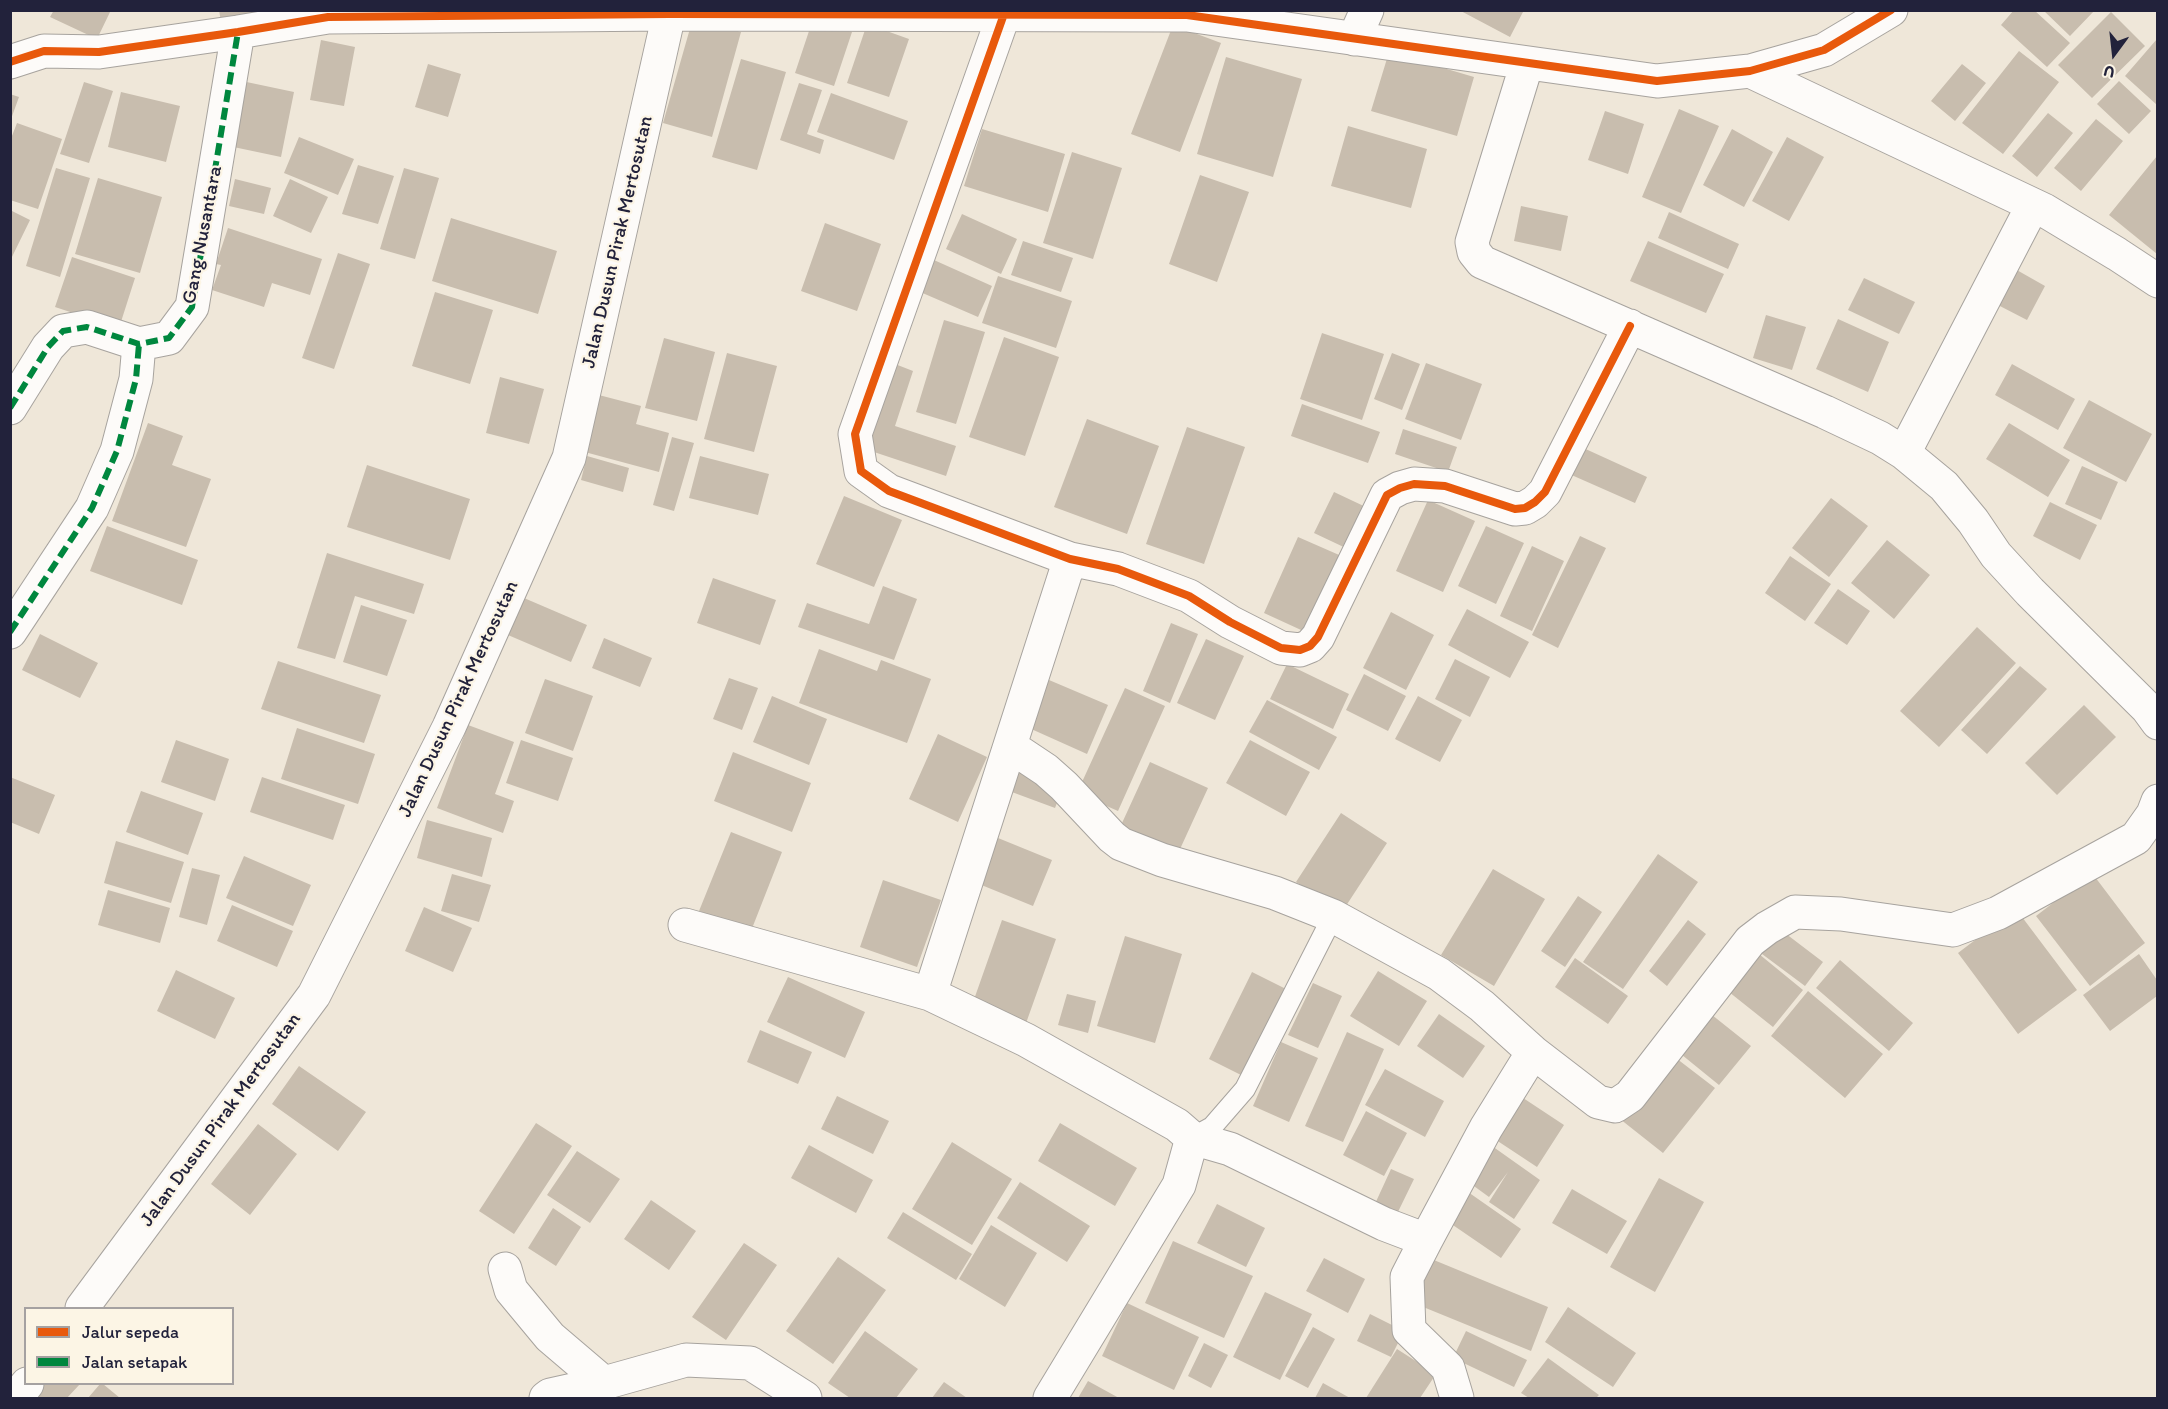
<!DOCTYPE html>
<style>
body{margin:0}
#map{position:relative;width:2168px;height:1409px;overflow:hidden;background:#efe7d9;font-family:Itim,sans-serif}
canvas{display:block}
.frame{position:absolute;inset:0;border:12px solid #22223b;pointer-events:none}
.legend{position:absolute;left:24px;top:1307px;width:210px;height:78px;box-sizing:border-box;background:#fcf5e5;border:2px solid #a5a1a1;margin:0;padding:8px 10px;list-style:none;font-size:18px;color:#22223b}
.legend li{display:flex;align-items:center;gap:12px;height:30px}
.legend b{width:30px;border:2px solid #a5a1a1}
.north{position:absolute;left:2084px;top:24px;width:60px;height:60px;-webkit-text-stroke:4px #fcf5e5;paint-order:stroke;rotate:195deg;font-size:16px;font-weight:700;line-height:24px;text-align:center;color:#22223b}
.north::after{content:'';display:block;margin:auto;width:21px;height:27px;background:#22223b;clip-path:polygon(50% 0,100% 100%,50% 72%,0 100%)}
</style>
<div id="map">
<canvas width="2168" height="1409"></canvas>
<div class="frame"></div>
<ul class="legend">
<li><b style="height:8px;background:#e8590c"></b>Jalur sepeda</li>
<li><b style="height:8px;background:#00873e"></b>Jalan setapak</li>
</ul>
<div class="north">U</div>
</div>
<script>
const ctx = document.querySelector('canvas').getContext('2d');
ctx.lineJoin = 'round';
function fill(path, color) {
  ctx.fillStyle = color;
  ctx.fill(path, 'evenodd');
}
function poly(rows) {
  const path = new Path2D();
  for (const r of rows) {
    path.moveTo(r[0], r[1]);
    for (let i = 2; i < r.length; i += 2) path.lineTo(r[i], r[i + 1]);
  }
  return path;
}
function trace(path, color, width, dash) {
  ctx.strokeStyle = color;
  ctx.lineWidth = width;
  ctx.lineCap = dash ? 'butt' : 'round';
  ctx.setLineDash(dash || []);
  ctx.stroke(path);
}
function label(font, color, halo, rows, align = 'center') {
  ctx.font = font + ' Itim,sans-serif';
  ctx.lineWidth = 4.5;
  ctx.setLineDash([]);
  ctx.textBaseline = 'middle';
  ctx.strokeStyle = halo;
  ctx.fillStyle = color;
  for (const [text, x, y, turn = 0] of rows) {
    ctx.save();
    ctx.translate(x, y);
    ctx.rotate((+turn || 0) * Math.PI / 180);
    ctx.textAlign = isNaN(turn) ? turn : align;
    if (halo) ctx.strokeText(text, 0, 0);
    ctx.fillText(text, 0, 0);
    ctx.restore();
  }
}
const building = poly([
 [54,10,111,10,97,39,50,17],
 [219,10,275,10,222,28],
 [1459,10,1524,10,1510,37],
 [2014,10,2034,10,2070,43,2047,67,2001,25],
 [2043,10,2095,10,2070,36],
 [2111,12,2145,46,2092,98,2058,65],
 [693,18,741,32,712,137,663,123],
 [813,19,852,32,834,86,795,73],
 [867,24,909,39,889,97,847,83],
 [1173,25,1221,43,1180,152,1131,134],
 [2157,39,2157,105,2125,76],
 [321,40,355,47,344,106,310,100],
 [2019,51,2059,82,2003,154,1962,123],
 [1389,52,1474,77,1457,136,1371,111],
 [1226,57,1302,79,1273,177,1197,154],
 [741,59,786,72,757,170,712,157],
 [428,64,461,74,448,117,415,107],
 [1962,64,1986,83,1955,121,1931,101],
 [237,80,294,92,281,157,224,145],
 [2119,81,2151,111,2129,134,2097,104],
 [84,82,113,91,89,163,60,154],
 [799,83,822,90,807,134,824,140,820,154,780,140],
 [121,92,180,106,166,162,108,147],
 [831,93,908,121,894,160,817,132],
 [10,94,19,97,11,119,10,119],
 [1679,109,1719,126,1681,213,1642,197],
 [1605,111,1644,124,1628,174,1588,160],
 [2048,113,2073,133,2037,177,2012,156],
 [2096,119,2123,141,2081,191,2054,168],
 [17,123,62,139,38,209,10,200,10,141],
 [1348,126,1427,149,1411,208,1331,186],
 [982,129,1065,154,1048,212,964,186],
 [1732,129,1773,152,1744,207,1703,185],
 [299,137,354,159,338,195,284,173],
 [1787,137,1824,157,1789,221,1752,201],
 [1072,152,1122,168,1093,259,1043,243],
 [2157,156,2157,254,2109,215],
 [358,165,394,176,378,224,342,214],
 [56,168,90,178,60,277,26,266],
 [404,168,439,178,415,259,380,249],
 [1200,175,1249,192,1217,282,1169,264],
 [98,178,162,197,140,273,75,254],
 [235,179,271,188,264,214,229,206],
 [290,179,328,197,311,233,273,216],
 [1521,206,1568,216,1561,251,1514,241],
 [10,210,30,220,10,261],
 [1669,212,1739,244,1728,269,1658,238],
 [962,214,1017,239,1001,274,946,249],
 [451,218,557,251,538,314,432,281],
 [825,223,881,244,857,311,801,291],
 [228,228,322,259,310,295,272,283,264,307,212,290,221,265,216,264],
 [1023,241,1073,258,1061,292,1011,275],
 [1648,241,1724,274,1706,313,1630,281],
 [338,253,370,264,334,369,302,358],
 [925,256,992,286,978,317,911,288],
 [72,257,135,278,119,328,55,307],
 [2015,269,2045,286,2027,320,1996,304],
 [998,276,1072,301,1056,348,982,323],
 [1864,278,1915,302,1899,334,1848,310],
 [435,292,493,310,470,384,412,366],
 [1766,315,1806,327,1792,370,1753,358],
 [1838,319,1889,342,1868,392,1816,369],
 [944,320,985,332,956,424,916,412],
 [1322,333,1384,354,1362,420,1300,399],
 [1004,337,1059,357,1025,456,969,437],
 [664,338,715,352,697,421,645,408],
 [727,353,777,366,754,452,704,439],
 [1392,353,1420,364,1402,410,1374,399],
 [1426,363,1482,384,1461,440,1405,419],
 [895,364,913,371,895,426,956,446,946,476,868,450],
 [2012,364,2075,399,2058,430,1995,395],
 [500,377,544,389,529,444,486,433],
 [595,394,641,406,636,424,669,433,659,472,581,451],
 [2089,400,2152,434,2126,482,2063,448],
 [1302,404,1380,432,1368,463,1291,436],
 [1087,419,1159,446,1127,534,1054,507],
 [148,423,183,436,172,465,211,479,186,547,112,521],
 [2009,423,2070,460,2048,497,1986,459],
 [1187,427,1245,447,1204,564,1146,544],
 [1403,429,1457,447,1448,472,1395,454],
 [672,437,694,443,674,511,653,505],
 [1579,446,1647,477,1635,503,1567,473],
 [587,456,629,468,623,492,581,480],
 [700,456,769,474,758,515,689,498],
 [367,465,470,499,450,560,347,527],
 [2082,466,2118,482,2101,520,2065,504],
 [1334,492,1370,509,1350,550,1314,533],
 [844,496,902,520,874,587,816,564],
 [1831,498,1868,526,1829,577,1792,548],
 [1428,500,1475,521,1443,592,1396,571],
 [2050,502,2097,525,2080,560,2033,536],
 [107,526,198,560,182,605,90,571],
 [1486,526,1524,543,1496,604,1458,586],
 [1580,536,1606,548,1558,648,1532,635],
 [1298,537,1346,558,1312,635,1264,613],
 [1887,540,1930,575,1894,619,1851,583],
 [1532,546,1564,561,1532,631,1500,616],
 [327,553,424,584,414,614,355,596,335,659,297,648],
 [1790,556,1831,584,1805,621,1765,593],
 [713,578,776,600,760,645,697,623],
 [883,586,917,599,894,660,798,627,807,603,869,624],
 [1838,589,1870,611,1847,645,1814,623],
 [524,598,587,625,571,662,508,635],
 [361,605,407,620,387,676,343,662],
 [1467,609,1529,642,1510,678,1448,645],
 [1391,612,1434,635,1406,690,1363,668],
 [1171,623,1198,634,1170,703,1143,691],
 [1977,627,2016,663,1939,747,1900,711],
 [40,634,98,663,80,698,22,670],
 [604,638,652,658,640,687,592,668],
 [1206,639,1244,656,1215,720,1177,703],
 [819,649,877,671,881,660,931,679,907,743,799,703],
 [1455,659,1490,677,1470,717,1435,699],
 [278,661,381,695,364,743,261,709],
 [1287,664,1349,694,1333,729,1270,699],
 [2020,666,2047,689,1987,754,1961,730],
 [1364,674,1406,696,1388,731,1346,710],
 [729,678,758,688,742,730,713,719],
 [545,679,593,696,573,751,525,733],
 [1049,680,1108,705,1087,754,1029,728],
 [1125,688,1165,706,1118,811,1077,793],
 [772,696,827,719,809,765,753,742],
 [1418,696,1462,720,1440,762,1395,739],
 [1267,700,1337,737,1319,770,1249,732],
 [2084,705,2116,737,2057,795,2025,763],
 [468,725,514,742,495,794,514,801,503,833,437,808],
 [297,728,375,754,358,804,281,779],
 [938,734,987,757,958,822,909,799],
 [176,740,229,759,215,801,161,782],
 [521,740,573,758,558,801,506,783],
 [1250,740,1310,772,1286,816,1226,783],
 [733,752,811,783,792,832,714,801],
 [1150,762,1208,788,1175,860,1117,834],
 [1009,767,1063,787,1055,808,1001,788],
 [10,777,55,795,39,834,10,822],
 [262,777,345,805,333,840,250,812],
 [141,791,203,813,188,855,126,832],
 [1341,813,1387,843,1342,912,1296,882],
 [427,820,492,838,482,877,417,858],
 [731,832,782,852,751,931,699,911],
 [998,838,1052,860,1033,906,979,884],
 [116,841,184,862,171,903,104,883],
 [1658,854,1698,882,1623,989,1583,962],
 [244,856,311,885,293,926,226,898],
 [192,868,220,875,207,925,179,917],
 [1493,869,1545,899,1494,986,1441,955],
 [2092,873,2145,943,2090,986,2036,916],
 [452,874,491,885,479,922,441,911],
 [883,880,941,900,917,967,860,947],
 [108,890,170,908,160,943,98,925],
 [1578,896,1602,912,1565,967,1541,951],
 [232,905,293,931,277,967,217,941],
 [424,907,472,928,453,972,405,951],
 [2016,909,2077,990,2018,1034,1958,953],
 [1002,920,1056,939,1025,1026,971,1008],
 [1688,920,1706,934,1667,986,1649,971],
 [1777,927,1823,962,1805,986,1758,951],
 [1125,936,1182,954,1155,1043,1097,1026],
 [1759,954,1803,990,1773,1027,1729,992],
 [2139,954,2157,980,2157,996,2110,1031,2083,995],
 [1575,958,1628,996,1608,1024,1555,987],
 [1840,960,1913,1023,1889,1051,1816,988],
 [176,970,235,998,215,1039,157,1011],
 [1378,971,1427,1001,1399,1046,1350,1016],
 [1252,972,1290,991,1247,1078,1209,1059],
 [788,977,865,1012,845,1058,767,1022],
 [1313,983,1342,996,1318,1048,1288,1035],
 [1808,991,1883,1054,1845,1098,1771,1036],
 [1067,994,1096,1001,1088,1033,1058,1025],
 [1702,1007,1751,1046,1719,1085,1671,1046],
 [1439,1014,1485,1046,1463,1078,1417,1046],
 [760,1030,812,1052,798,1084,747,1062],
 [1347,1032,1384,1049,1343,1142,1305,1126],
 [1281,1042,1318,1058,1289,1122,1253,1106],
 [1672,1055,1715,1088,1663,1153,1620,1119],
 [299,1066,366,1112,338,1151,272,1104],
 [1385,1069,1444,1101,1425,1137,1365,1105],
 [1511,1090,1564,1125,1537,1167,1484,1132],
 [837,1096,889,1121,873,1154,821,1129],
 [1366,1111,1407,1133,1384,1176,1343,1155],
 [536,1123,572,1146,514,1234,479,1211],
 [1060,1123,1137,1168,1115,1206,1038,1161],
 [258,1124,297,1154,250,1215,211,1184],
 [952,1142,1012,1179,972,1245,912,1209],
 [809,1145,873,1180,856,1213,791,1178],
 [1492,1146,1540,1180,1514,1219,1489,1202,1508,1172,1489,1197,1467,1181],
 [577,1151,620,1179,590,1223,547,1195],
 [1391,1169,1414,1179,1396,1216,1374,1206],
 [1659,1178,1704,1202,1655,1292,1610,1267],
 [1020,1182,1090,1226,1067,1262,997,1218],
 [1572,1189,1627,1221,1607,1254,1552,1223],
 [1468,1192,1521,1229,1501,1258,1447,1221],
 [651,1200,696,1231,669,1270,624,1239],
 [1217,1204,1265,1228,1246,1267,1197,1243],
 [553,1208,581,1227,556,1266,528,1248],
 [903,1212,972,1254,956,1280,887,1238],
 [991,1225,1037,1253,1005,1307,959,1279],
 [1173,1241,1253,1276,1224,1338,1145,1303],
 [744,1243,777,1265,726,1340,692,1317],
 [838,1257,886,1290,833,1364,786,1331],
 [1324,1258,1365,1279,1348,1313,1306,1291],
 [1429,1258,1548,1307,1531,1351,1411,1302],
 [1265,1292,1312,1314,1280,1380,1233,1357],
 [1127,1303,1199,1337,1174,1390,1102,1356],
 [1568,1307,1636,1353,1613,1387,1545,1342],
 [1370,1314,1404,1331,1391,1357,1357,1341],
 [1313,1327,1335,1339,1308,1388,1285,1376],
 [865,1331,918,1369,896,1398,850,1398,828,1383],
 [1466,1331,1527,1360,1514,1387,1453,1358],
 [1204,1343,1228,1355,1211,1388,1188,1376],
 [1397,1349,1436,1374,1420,1398,1366,1398],
 [1548,1358,1599,1395,1596,1398,1529,1398,1521,1393],
 [1088,1381,1119,1398,1078,1398],
 [944,1382,967,1398,932,1398],
 [1323,1383,1350,1398,1315,1398],
 [45,1384,80,1384,67,1398,38,1398,35,1396],
 [100,1384,103,1384,120,1398,88,1398]
]);
const lane = poly([
 [1192,1138,1212,1127,1245,1089,1333,916]
]);
const street = poly([
 [1004,14,855,434,861,471,889,491,1070,559,1118,569,1189,596,1230,622,1281,648,1300,650,1310,646,1318,637,1387,495,1400,488,1414,484,1445,486,1515,509,1525,508,1535,502,1545,492,1630,326],
 [1354,39,1367,10],
 [10,62,44,51,99,52,238,32,328,17,669,14,1187,15,1657,81,1750,71,1824,50,1891,10],
 [1527,63,1472,242,1474,252,1482,262,1825,412,1880,438,1904,453,1944,486,1973,521,1996,555,2030,592,2147,708,2158,723],
 [1750,71,2044,210,2117,254,2158,281],
 [10,408,48,347,63,331,87,327,139,344,169,338,192,307,238,32],
 [1904,453,2033,205],
 [10,632,92,508,117,451,136,379,139,344],
 [1010,746,1046,770,1064,786,1112,837,1121,844,1162,860,1275,893,1333,916,1439,974,1482,1006,1533,1052],
 [685,925,930,994,1026,1040,1177,1125,1192,1138,1179,1185,1050,1398],
 [930,994,1070,559],
 [1192,1138,1230,1149,1384,1224,1426,1240,1486,1128,1533,1052,1598,1102,1615,1106,1630,1096,1750,941,1767,928,1795,912,1841,914,1953,930,1998,913,2136,838,2153,814,2158,801],
 [1426,1240,1407,1277,1409,1330,1448,1368,1457,1398],
 [505,1269,511,1290,550,1337,604,1383],
 [82,1308,314,995,449,727,569,458,669,14],
 [16,1398,27,1384],
 [546,1398,550,1395,604,1383,686,1360,750,1363,805,1398]
]);
const quiet = poly([
 [10,408,48,347,63,331,87,327,139,344,169,338,192,307,238,32],
 [10,632,92,508,117,451,136,379,139,344]
]);
const cycleway = poly([
 [1004,14,855,434,861,471,889,491,1070,559,1118,569,1189,596,1230,622,1281,648,1300,650,1310,646,1318,637,1387,495,1400,488,1414,484,1445,486,1515,509,1525,508,1535,502,1545,492,1630,326],
 [10,62,44,51,99,52,238,32,328,17,669,14,1187,15,1657,81,1750,71,1824,50,1891,10]
]);
const streetNames = [
 ["Gang Nusantara",203,235,-79],
 ["Jalan Dusun Pirak Mertosutan",618,242,-77],
 ["Jalan Dusun Pirak Mertosutan",459,699,-65],
 ["Jalan Dusun Pirak Mertosutan",221,1120,-54]
];
fill(building, '#c8bdae');
trace(lane, '#a7a39e', 22);
trace(street, '#a7a39e', 35);
trace(lane, '#fdfbf9', 20);
trace(street, '#fdfbf9', 33);
trace(quiet, '#00873e', 6, [12, 6]);
trace(cycleway, '#e8590c', 8);
label('20px', '#22223b', '#fcf5e5', streetNames);
</script>
